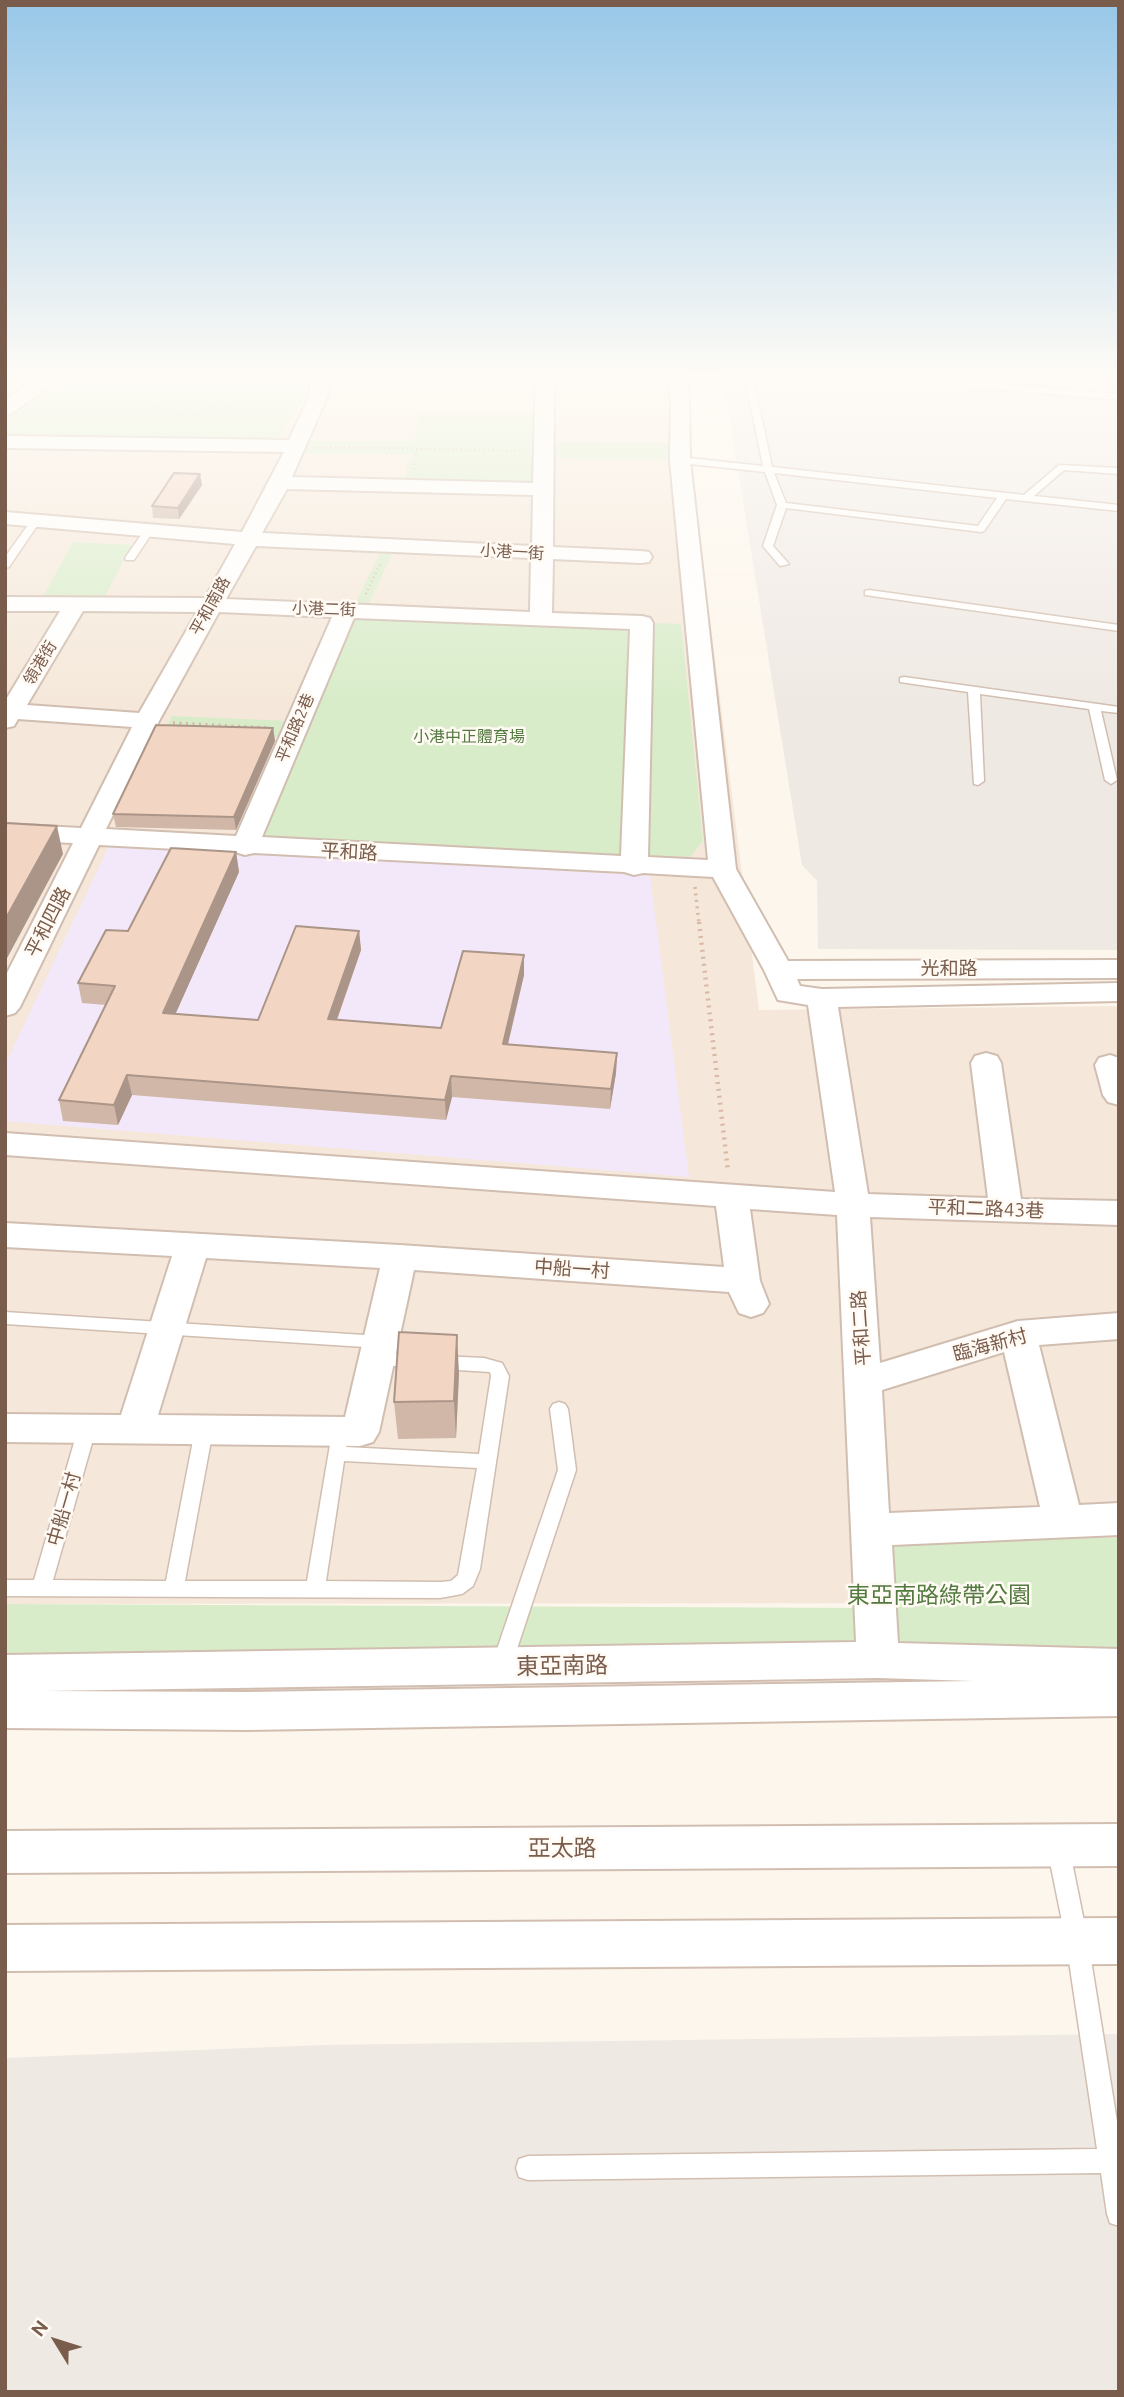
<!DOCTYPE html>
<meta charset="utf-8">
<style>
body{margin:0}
#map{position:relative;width:1124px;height:2397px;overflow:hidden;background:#fdf6ec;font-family:Ubuntu,sans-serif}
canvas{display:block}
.frame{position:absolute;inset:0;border:7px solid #7a5c4d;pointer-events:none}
.north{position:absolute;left:21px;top:2306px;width:70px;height:70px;-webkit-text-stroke:5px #fffaf3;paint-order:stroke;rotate:308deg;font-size:19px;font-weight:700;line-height:28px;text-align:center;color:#7a5c4d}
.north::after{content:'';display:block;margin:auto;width:24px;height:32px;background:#7a5c4d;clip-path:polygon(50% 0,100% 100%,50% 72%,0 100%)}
</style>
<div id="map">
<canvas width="1124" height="2397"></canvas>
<div class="frame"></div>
<div class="north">N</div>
</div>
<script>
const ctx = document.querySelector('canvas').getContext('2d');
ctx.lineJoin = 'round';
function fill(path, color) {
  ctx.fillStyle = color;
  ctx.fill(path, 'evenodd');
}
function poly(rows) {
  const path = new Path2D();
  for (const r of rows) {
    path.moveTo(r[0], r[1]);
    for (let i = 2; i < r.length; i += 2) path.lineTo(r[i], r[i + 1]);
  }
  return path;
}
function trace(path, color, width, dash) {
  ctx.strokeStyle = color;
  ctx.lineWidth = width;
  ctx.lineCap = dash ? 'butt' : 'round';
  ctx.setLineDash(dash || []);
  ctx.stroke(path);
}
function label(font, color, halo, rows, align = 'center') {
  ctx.font = font + ' Ubuntu,"Noto Sans TC",sans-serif';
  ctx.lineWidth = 5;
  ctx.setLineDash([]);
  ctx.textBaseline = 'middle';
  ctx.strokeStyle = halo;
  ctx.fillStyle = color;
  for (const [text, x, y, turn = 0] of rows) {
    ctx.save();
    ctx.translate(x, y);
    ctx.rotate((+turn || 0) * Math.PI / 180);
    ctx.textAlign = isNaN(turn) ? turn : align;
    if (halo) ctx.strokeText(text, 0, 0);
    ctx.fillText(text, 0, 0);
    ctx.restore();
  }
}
const residential = poly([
 [5,372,679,372,759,1010,1119,1006,1119,1603,5,1604]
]);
const industrial = poly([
 [722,372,1119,372,1119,950,818,949,817,881,802,865],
 [1119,2034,1119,2392,5,2392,5,2058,321,2045]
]);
const education = poly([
 [110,844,650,876,689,1177,5,1121,5,1065]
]);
const green = poly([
 [70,372,303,372,306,395,281,435,269,440,5,435,5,424,24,406],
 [419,414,541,414,539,442,673,443,675,460,537,458,535,485,404,482,410,454,304,453,309,441,415,441],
 [73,542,132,545,104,598,43,597],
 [381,551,393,552,368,605,355,604],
 [351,612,639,624,625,865,254,846],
 [649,623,681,624,703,841,690,857,642,855],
 [172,716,290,721,284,737,164,732],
 [875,1535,1119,1538,1119,1652,881,1657],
 [5,1604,870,1608,874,1657,5,1653]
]);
const pathFar2 = poly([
 [112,372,169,384],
 [269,372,296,372],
 [134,376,154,372],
 [204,379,231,384,243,393,242,399,224,410,193,416,162,413,146,403,146,397,161,386,204,379],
 [163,387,183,392],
 [207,401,220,411],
 [49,403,85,404,82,410,147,411],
 [317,447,522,451],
 [414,469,417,449],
 [366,594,380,564]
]);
const pathFar1 = poly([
 [173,723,269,728],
 [695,887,699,924]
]);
const path = poly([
 [699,922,728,1171]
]);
const service = poly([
 [744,372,752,372,772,467,1024,495,1059,465,1119,468,1119,474,1064,470,1034,496,1119,505,1119,511,1006,499,984,531,981,532,786,508,773,546,789,564,780,566,763,546,777,505,765,472,680,463,675,460,680,457,763,466,744,372],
 [774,473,997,498,978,526,786,503,774,473],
 [829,372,857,372,1119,394,1119,400,833,375,829,372],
 [33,518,41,520,9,567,5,568,5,557,33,518],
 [146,528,154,530,134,560,126,560,125,558,146,528],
 [869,590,1119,625,1119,631,865,595,865,591,869,590],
 [904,677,1119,707,1119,713,1101,711,1117,780,1111,784,1105,780,1089,709,980,694,984,781,978,785,974,784,968,692,900,682,900,678,904,677],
 [5,1312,380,1336,386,1338,389,1342,386,1346,380,1348,5,1324,5,1312],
 [377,1353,484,1358,502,1363,509,1376,480,1569,473,1586,462,1594,440,1598,5,1596,5,1580,34,1580,78,1429,81,1424,87,1422,93,1424,96,1429,53,1580,166,1581,195,1430,198,1425,204,1423,210,1425,213,1430,185,1581,307,1581,333,1427,339,1425,345,1427,348,1432,346,1447,479,1454,491,1376,490,1372,377,1365,371,1364,368,1359,371,1354,377,1353],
 [344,1461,477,1468,458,1575,451,1581,440,1582,326,1581,344,1461],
 [559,1402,565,1404,568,1409,576,1470,511,1667,508,1673,501,1676,494,1673,491,1667,558,1470,550,1409,553,1404,559,1402],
 [1058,1837,1066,1840,1069,1847,1088,1941,1119,2134,1119,2226,1110,2223,1107,2214,1101,2173,528,2180,519,2177,516,2168,519,2159,528,2156,1097,2149,1066,1941,1047,1847,1050,1840,1058,1837]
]);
const minor = poly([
 [5,372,43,374,48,372,70,372,12,413,5,415,5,400,29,383,5,379,5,372],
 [309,372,327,372,328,395,292,477,533,483,536,372,554,372,553,547,641,551,649,552,652,557,649,562,641,563,553,559,552,613,642,616,650,618,653,623,648,857,708,860,670,460,671,398,666,372,684,372,689,398,690,460,736,869,788,961,1119,960,1119,978,797,979,800,986,822,989,1119,983,1119,1001,838,1007,868,1194,988,1198,971,1063,975,1056,986,1053,997,1056,1001,1063,1021,1199,1119,1201,1119,1225,870,1217,880,1363,1018,1321,1119,1313,1119,1339,1039,1345,1079,1505,1119,1503,1119,1535,892,1545,898,1643,1119,1649,1119,1716,247,1730,5,1728,5,1655,856,1642,837,1215,750,1209,760,1281,769,1304,763,1313,751,1317,739,1313,729,1292,414,1270,379,1432,373,1442,360,1446,5,1442,5,1414,121,1415,172,1256,5,1247,5,1223,400,1245,724,1267,716,1206,5,1155,5,1133,835,1192,808,1005,778,1000,764,970,713,877,643,873,634,875,624,872,254,853,245,855,235,852,99,845,20,1007,15,1013,5,1016,5,977,73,843,5,840,5,824,81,828,132,727,18,719,14,726,5,728,5,701,60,611,5,611,5,597,205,598,235,544,5,524,5,512,242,532,284,452,5,448,5,436,289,440,310,395,309,372],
 [287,489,533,495,532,546,262,533,287,489],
 [256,546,531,558,530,612,226,599,256,546],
 [83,611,197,612,139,713,27,705,83,611],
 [219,612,332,617,236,836,106,829,159,721,219,612],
 [354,618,630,629,621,856,262,837,354,618],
 [206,1258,380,1268,345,1417,158,1415,206,1258],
 [1004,1352,1040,1507,889,1513,882,1390,1004,1352],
 [878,1678,973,1681,247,1692,43,1691,878,1678],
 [1110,1055,1119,1058,1119,1105,1108,1102,1103,1095,1095,1065,1099,1058,1110,1055],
 [1119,1824,1119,1866,5,1873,5,1831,1119,1824],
 [1119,1918,1119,1964,5,1971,5,1925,1119,1918]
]);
const wall = poly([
 [202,485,179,519,153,518,152,506],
 [273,728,275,741,236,830,116,827,113,814],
 [236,852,239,872,175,1014,258,1020,359,931,361,950,337,1020,441,1028,524,975,508,1045,617,1053,616,1073,610,1109,452,1097,446,1120,132,1095,118,1125,63,1121,59,1100,106,1005,82,1003,78,983,128,931],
 [459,1373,456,1438,398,1439,394,1402]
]);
const shadedWall = poly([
 [200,474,202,485,179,519,178,508],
 [273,728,275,741,236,830,234,817],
 [57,826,63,854,5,962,5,920],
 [236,852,239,872,167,1033,163,1013],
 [359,931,361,950,330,1039,328,1019],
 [524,955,524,975,503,1064,503,1044],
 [617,1053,616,1073,610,1109,611,1089],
 [127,1075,132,1095,118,1125,114,1105],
 [451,1076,452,1097,446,1120,445,1100],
 [457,1335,459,1373,456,1438,454,1401]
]);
const building = poly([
 [174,473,200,474,178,508,152,506,174,473],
 [156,725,273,728,234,817,113,814,156,725],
 [5,823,57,826,5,920,5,823],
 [171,848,236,852,163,1013,258,1020,296,926,359,931,328,1019,441,1028,463,951,524,955,503,1044,617,1053,611,1089,451,1076,445,1100,127,1075,114,1105,59,1100,115,986,78,983,106,930,128,931,171,848],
 [399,1332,457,1335,454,1401,394,1402,399,1332]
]);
const farStreetnames = [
 ["小港一街",512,552,3],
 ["平和南路",210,606,-61],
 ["小港二街",324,609,2],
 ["領港街",40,663,-59],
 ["平和路2巷",295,728,-67]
];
const farParknames = [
 ["小港中正體育場",469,737]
];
const streetNames = [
 ["平和路",349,852,3],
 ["平和四路",48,922,-63],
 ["光和路",949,969],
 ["平和二路43巷",986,1209,2],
 ["中船一村",572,1269,4],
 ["平和二路",861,1328,-94],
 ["臨海新村",990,1345,-15],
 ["中船一村",64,1509,-74]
];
const nearParknames = [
 ["東亞南路綠帶公園",939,1595]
];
const nearStreetnames = [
 ["東亞南路",562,1666,-1],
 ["亞太路",562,1848]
];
fill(residential, '#f5e8da');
fill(industrial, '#efe9e4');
fill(education, '#f3e8fa');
fill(green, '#d8ecc9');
trace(service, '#d1beb0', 3);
trace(minor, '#d1beb0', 4);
trace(pathFar2, '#d9b8a5', 2.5, [1, 3.5]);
trace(pathFar1, '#d9b8a5', 3.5, [2, 4.5]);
trace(path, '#d9b8a5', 4.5, [2, 5]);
fill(service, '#fff');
fill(minor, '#fff');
fill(wall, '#d1b7a8');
fill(shadedWall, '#aa9588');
fill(building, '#f3d5c3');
trace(building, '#aa9588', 2);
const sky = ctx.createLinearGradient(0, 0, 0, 707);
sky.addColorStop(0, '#97c7e8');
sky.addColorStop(0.53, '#fefbf6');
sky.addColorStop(1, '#fefbf600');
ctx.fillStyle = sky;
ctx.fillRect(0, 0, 1124, 707);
label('16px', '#7a5c4d', '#fffaf3', farStreetnames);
label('16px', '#537a41', '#fffaf3', farParknames);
label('19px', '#7a5c4d', '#fffaf3', streetNames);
label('23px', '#537a41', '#fffaf3', nearParknames);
label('23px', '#7a5c4d', '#fffaf3', nearStreetnames);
</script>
